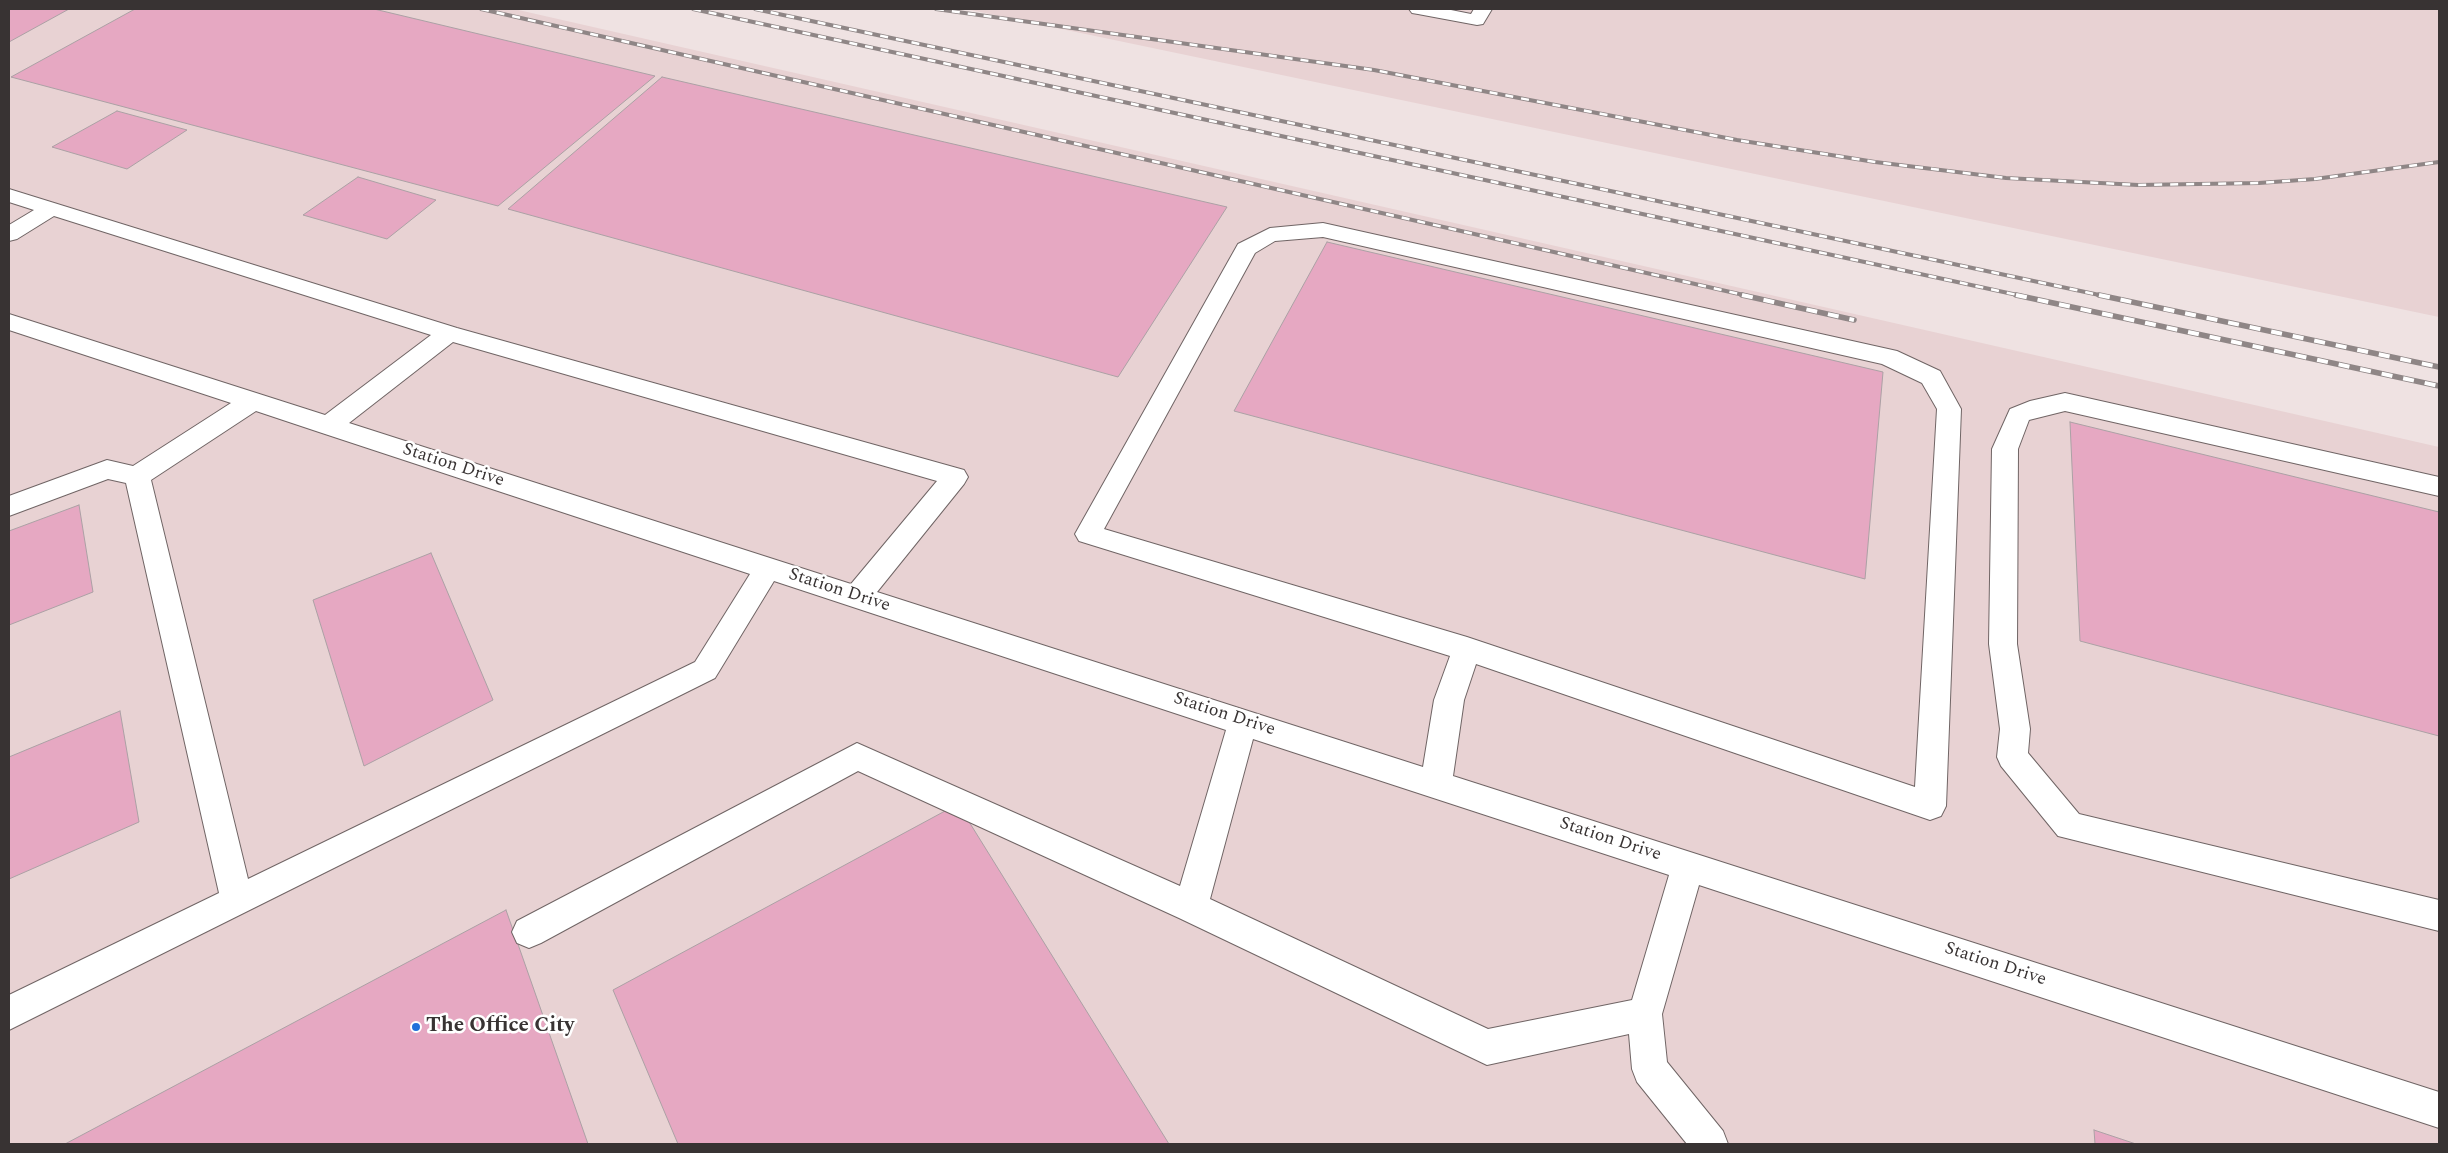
<!DOCTYPE html>
<style>
body{margin:0}
#map{position:relative;width:2448px;height:1153px;overflow:hidden;background:#efe2e2;font-family:Spectral,serif}
canvas{display:block}
.frame{position:absolute;inset:0;border:10px solid #383333;pointer-events:none}
</style>
<div id="map">
<canvas width="2448" height="1153"></canvas>
<div class="frame"></div>
</div>
<script>
const ctx = document.querySelector('canvas').getContext('2d');
ctx.lineJoin = 'round';
function fill(path, color) {
  ctx.fillStyle = color;
  ctx.fill(path, 'evenodd');
}
function poly(rows) {
  const path = new Path2D();
  for (const r of rows) {
    path.moveTo(r[0], r[1]);
    for (let i = 2; i < r.length; i += 2) path.lineTo(r[i], r[i + 1]);
  }
  return path;
}
function trace(path, color, width, dash) {
  ctx.strokeStyle = color;
  ctx.lineWidth = width;
  ctx.lineCap = dash ? 'butt' : 'round';
  ctx.setLineDash(dash || []);
  ctx.stroke(path);
}
function label(font, color, halo, rows, align = 'center') {
  ctx.font = font + ' Spectral,serif';
  ctx.lineWidth = 5;
  ctx.setLineDash([]);
  ctx.textBaseline = 'middle';
  ctx.strokeStyle = halo;
  ctx.fillStyle = color;
  for (const [text, x, y, turn = 0] of rows) {
    ctx.save();
    ctx.translate(x, y);
    ctx.rotate((+turn || 0) * Math.PI / 180);
    ctx.textAlign = isNaN(turn) ? turn : align;
    if (halo) ctx.strokeText(text, 0, 0);
    ctx.fillText(text, 0, 0);
    ctx.restore();
  }
}
const built = poly([
 [9,9,514,9,2439,447,2439,1144,9,1144],
 [966,9,2439,9,2439,317]
]);
const building = poly([
 [9,9,69,9,9,42,9,9],
 [135,9,374,9,655,76,498,206,11,77,135,9],
 [662,77,1227,207,1118,377,508,209,662,77],
 [117,111,187,130,127,169,52,147,117,111],
 [358,177,436,200,387,239,303,215,358,177],
 [1327,242,1883,372,1865,579,1234,411,1327,242],
 [2070,422,2439,512,2439,736,2080,641,2070,422],
 [79,505,93,592,9,625,9,531,79,505],
 [431,553,493,700,364,766,313,600,431,553],
 [120,711,139,822,9,879,9,757,120,711],
 [958,804,1169,1144,678,1144,613,990,958,804],
 [506,910,588,1144,65,1144,506,910],
 [2094,1130,2136,1144,2095,1144,2094,1130]
]);
const minor = poly([
 [1409,9,1446,9,1471,14,1474,9,1492,9,1483,24,1477,25,1418,14,1412,13,1409,9],
 [9,189,457,328,964,470,968,477,964,484,877,592,1423,767,1434,700,1450,656,1079,541,1075,534,1238,244,1270,228,1323,223,1897,351,1940,371,1961,409,1946,806,1941,816,1930,820,1476,664,1464,700,1453,776,2439,1092,2439,1128,1699,885,1662,1014,1667,1062,1723,1131,1728,1144,1687,1144,1637,1082,1632,1069,1629,1034,1487,1065,1179,918,858,771,541,943,529,948,517,943,512,932,517,921,857,743,1180,886,1226,730,774,581,715,678,9,1030,9,995,219,893,126,483,108,479,9,516,9,496,107,460,133,466,231,403,9,330,9,314,325,415,431,335,54,216,17,239,9,241,9,225,34,210,9,202,9,189],
 [1323,237,1882,364,1922,383,1937,409,1915,787,1467,637,1104,529,1255,253,1275,241,1323,237],
 [453,342,937,481,851,584,349,423,453,342],
 [256,411,319,432,750,574,695,662,248,879,151,480,256,411],
 [1253,739,1669,875,1632,1000,1488,1029,1210,899,1253,739],
 [2065,393,2439,477,2439,496,2065,411,2029,420,2018,449,2017,644,2030,729,2028,753,2079,814,2439,900,2439,931,2058,836,2001,766,1997,757,2000,729,1989,644,1992,449,2010,409,2030,401,2065,393]
]);
const railFar1 = poly([
 [481,9,1748,296],
 [693,9,2022,296],
 [755,9,2104,296],
 [936,9,1374,70,1737,140,1875,162,2006,178,2138,185,2259,183,2315,179,2439,162]
]);
const rail = poly([
 [1742,295,1854,320],
 [2016,295,2439,386],
 [2099,295,2439,367]
]);
const markers = [
 [416,1027,5,"#206fda"]
];
const streetNames = [
 ["Station Drive",453,466,18],
 ["Station Drive",839,591,18],
 ["Station Drive",1224,715,18],
 ["Station Drive",1610,840,18],
 ["Station Drive",1995,965,18]
];
const nearPoinames = [
 ["The Office City",426,1027]
];
fill(built, '#e8d2d3');
fill(building, '#e6a8c2');
trace(building, '#aca1a5', 1);
trace(minor, '#706565', 2);
fill(minor, '#fff');
trace(railFar1, '#8f8686', 4);
trace(rail, '#8f8686', 5.5);
trace(railFar1, '#fff', 2.5, [8]);
trace(rail, '#fff', 4, [11]);
for (const [x, y, r, color] of markers) {
  const dot = new Path2D();
  dot.arc(x, y, r, 0, 2 * Math.PI);
  ctx.fillStyle = color;
  ctx.fill(dot);
  trace(dot, '#fff', 2);
}
label('18px', '#383333', '#fff', streetNames);
label('bold 21px', '#383333', '#fff', nearPoinames, 'left');
</script>
